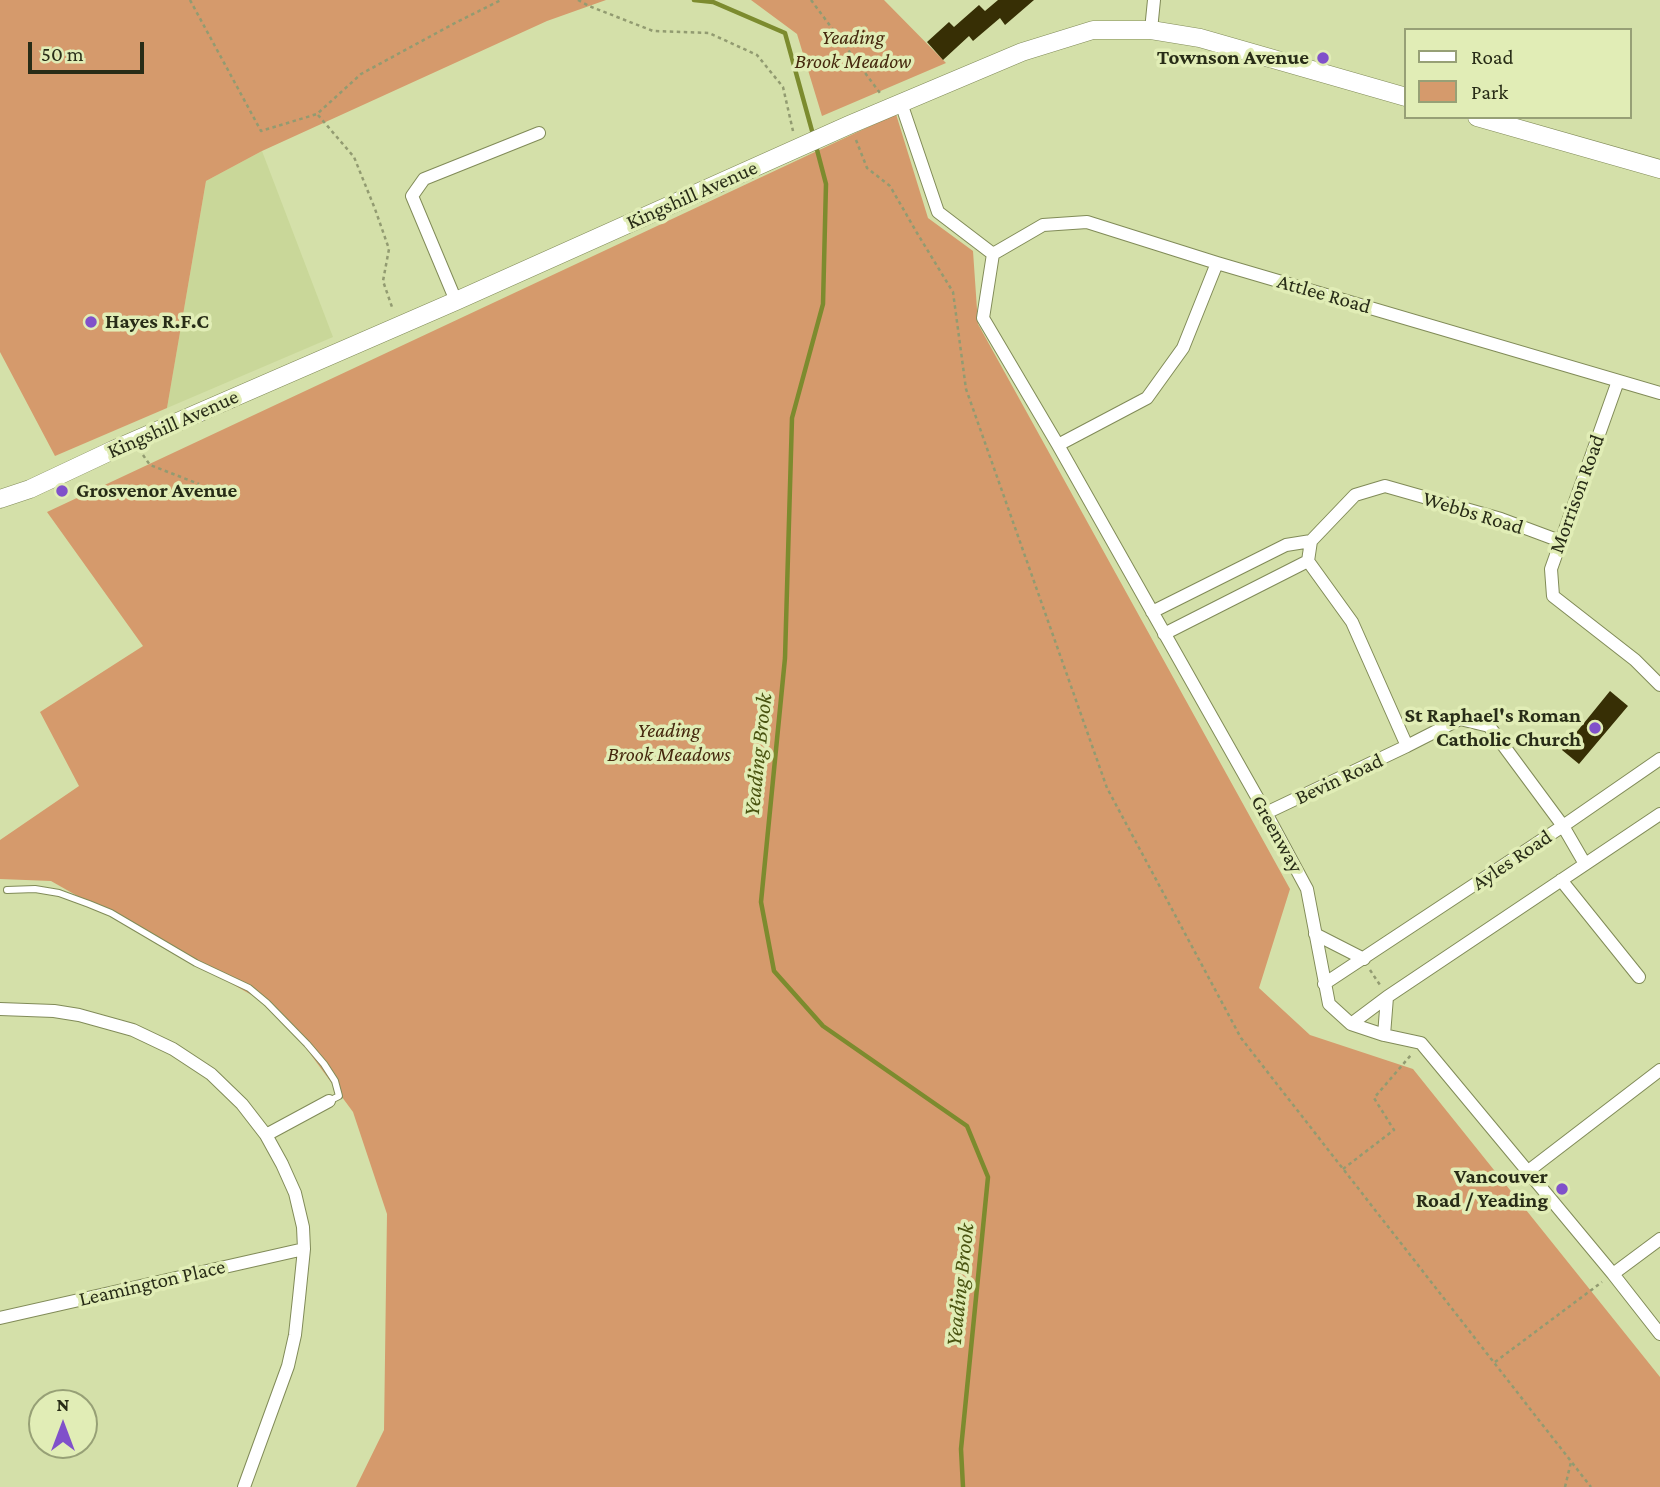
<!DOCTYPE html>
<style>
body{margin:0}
#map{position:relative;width:1660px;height:1487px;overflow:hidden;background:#d4e0a9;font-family:"Crimson Pro",serif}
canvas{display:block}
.legend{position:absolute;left:1404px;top:28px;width:228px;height:91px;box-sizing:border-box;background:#e1edb6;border:2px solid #97a076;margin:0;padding:9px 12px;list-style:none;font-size:21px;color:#282c17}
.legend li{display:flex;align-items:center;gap:14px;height:35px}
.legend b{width:35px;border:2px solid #97a076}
.north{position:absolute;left:28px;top:1389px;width:70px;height:70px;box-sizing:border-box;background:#e1edb6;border:2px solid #97a076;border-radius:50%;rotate:0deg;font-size:19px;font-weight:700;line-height:28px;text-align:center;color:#282c17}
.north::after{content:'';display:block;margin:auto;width:24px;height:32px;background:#8051ca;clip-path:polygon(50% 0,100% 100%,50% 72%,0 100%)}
.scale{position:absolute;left:28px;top:42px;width:116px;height:32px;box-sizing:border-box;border:4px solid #282c17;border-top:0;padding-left:9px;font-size:21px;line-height:24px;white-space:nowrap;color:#282c17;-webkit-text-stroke:5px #e1edb6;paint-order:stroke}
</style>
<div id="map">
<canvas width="1660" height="1487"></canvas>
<ul class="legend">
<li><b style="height:9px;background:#fff"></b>Road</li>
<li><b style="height:19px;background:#d59a6c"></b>Park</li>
</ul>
<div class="north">N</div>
<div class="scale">50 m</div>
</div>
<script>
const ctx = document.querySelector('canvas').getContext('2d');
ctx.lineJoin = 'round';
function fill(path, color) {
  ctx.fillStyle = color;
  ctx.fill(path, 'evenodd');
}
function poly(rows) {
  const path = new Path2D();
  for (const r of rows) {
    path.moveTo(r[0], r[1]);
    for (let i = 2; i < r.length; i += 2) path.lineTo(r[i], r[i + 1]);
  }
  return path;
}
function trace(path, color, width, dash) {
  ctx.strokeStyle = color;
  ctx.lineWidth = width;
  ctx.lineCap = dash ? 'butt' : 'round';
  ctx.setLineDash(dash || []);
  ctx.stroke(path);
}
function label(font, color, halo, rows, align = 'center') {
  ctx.font = font + ' "Crimson Pro",serif';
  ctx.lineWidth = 7;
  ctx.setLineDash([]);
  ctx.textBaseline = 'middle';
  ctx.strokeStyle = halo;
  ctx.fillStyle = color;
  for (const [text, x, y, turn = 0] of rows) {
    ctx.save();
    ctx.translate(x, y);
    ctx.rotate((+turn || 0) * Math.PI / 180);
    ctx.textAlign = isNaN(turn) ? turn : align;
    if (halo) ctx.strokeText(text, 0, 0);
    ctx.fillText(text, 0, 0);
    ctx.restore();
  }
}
const built = poly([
 [262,151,333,337,167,408,206,181]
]);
const green = poly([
 [0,0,606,0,547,21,262,151,206,181,167,408,55,456,0,352],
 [751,0,884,0,946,63,822,116,797,34],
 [896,114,928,218,973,251,978,324,1290,889,1259,988,1310,1035,1413,1069,1660,1377,1660,1487,356,1487,384,1430,387,1214,353,1112,278,1010,51,881,0,879,0,840,79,786,40,712,143,646,47,512]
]);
const stream = poly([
 [694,0,713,2,785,33,814,138],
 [816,146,826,184,823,304,792,418,785,658,761,902,774,971,823,1026,967,1126,988,1177,961,1449,963,1487]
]);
const building = poly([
 [998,0,1034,0,1005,25,1000,18,973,41,969,36,943,60,927,42,949,22,954,27,979,5,985,11],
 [1610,691,1628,706,1579,764,1562,750]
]);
const path = poly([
 [190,0,261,131,317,114,361,74,455,23,501,0],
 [578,0,589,6,653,31,709,33,757,55,783,87,793,131],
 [811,0,880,93],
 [318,115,354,157,375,209,389,249,383,281,393,310],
 [856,140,867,168,890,186,917,233,953,292,966,389,1107,788,1241,1038,1591,1487],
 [143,455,150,465,199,484],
 [1370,970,1380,985],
 [1343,1169,1394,1130,1374,1098,1411,1055],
 [1495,1362,1602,1282],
 [1565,1487,1571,1462]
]);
const lane = poly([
 [7,890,35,889,59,893,89,904,111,913,196,963,249,988,267,1003,307,1044,324,1064,335,1081,339,1096,329,1101]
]);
const street = poly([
 [1151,30,1154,0],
 [901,103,938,212,993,254],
 [993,254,983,318,1058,445,1266,813,1307,889,1329,1004,1351,1024,1384,1035,1421,1043,1613,1274,1660,1334],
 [993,254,1043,225,1087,222,1217,263,1660,393],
 [456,301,412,196,424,179,539,133],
 [1618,381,1551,569,1553,596,1635,660,1660,685],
 [1058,445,1147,398,1183,348,1217,263],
 [1308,561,1311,541,1355,495,1385,486,1501,519,1560,541],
 [1308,561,1352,622,1407,746],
 [1152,612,1286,545,1311,541],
 [1164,634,1308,561],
 [1266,813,1407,746,1460,719,1489,726,1563,826,1585,864],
 [1561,880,1639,977],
 [1315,934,1364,959],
 [1324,984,1563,826,1660,759],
 [0,1009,54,1011,79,1015,133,1030,173,1049,211,1074,242,1104,266,1135,282,1164,295,1193,303,1227,304,1249,299,1298,295,1335,288,1366,244,1487],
 [1351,1024,1387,997],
 [1384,1035,1387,997,1660,814],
 [266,1135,329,1101],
 [1527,1172,1660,1070],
 [1613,1274,1660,1239],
 [0,1318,304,1249]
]);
const secondary = poly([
 [1477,117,1660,169],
 [0,499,30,489,113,450,456,301,849,125,1022,52,1093,30,1151,30,1200,38,1406,97]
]);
const markers = [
 [1323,58,7,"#8051ca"],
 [91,322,7,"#8051ca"],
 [62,491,7,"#8051ca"],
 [1595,728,7,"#8051ca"],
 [1562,1189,7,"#8051ca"]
];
const parkNames = [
 ["Yeading",853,38],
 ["Brook Meadow",853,62],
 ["Yeading",669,731],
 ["Brook Meadows",669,755]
];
const poiNames = [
 ["Townson Avenue",1309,58],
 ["Hayes R.F.C",105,322,"left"],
 ["Grosvenor Avenue",76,491,"left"],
 ["St Raphael's Roman",1581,716],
 ["Catholic Church",1581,740],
 ["Vancouver",1548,1177],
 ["Road / Yeading",1548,1201]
];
const streetNames = [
 ["Kingshill Avenue",692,195,-24],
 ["Attlee Road",1324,294,16],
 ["Kingshill Avenue",173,424,-24],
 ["Morrison Road",1577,494,-70],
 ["Webbs Road",1473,513,17],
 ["Bevin Road",1339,779,-25],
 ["Greenway",1277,834,61],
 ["Ayles Road",1512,860,-34],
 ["Leamington Place",152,1283,-13]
];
const waterNames = [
 ["Yeading Brook",758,755,-84],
 ["Yeading Brook",960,1285,-84]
];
fill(built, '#c9d799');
fill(green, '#d59a6c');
trace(stream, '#7c8b2e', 4.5);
fill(building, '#372f05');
trace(lane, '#818b58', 8);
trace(street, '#818b58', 14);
trace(secondary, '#818b58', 19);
trace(path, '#929b71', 2.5, [3.5, 3.5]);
trace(lane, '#fff', 6);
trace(street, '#fff', 12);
trace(secondary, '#fff', 18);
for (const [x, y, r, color] of markers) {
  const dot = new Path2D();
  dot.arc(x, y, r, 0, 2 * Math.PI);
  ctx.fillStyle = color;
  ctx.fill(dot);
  trace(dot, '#e1edb6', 2.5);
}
label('italic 21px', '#46280e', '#e1edb6', parkNames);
label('bold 21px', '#282c17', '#e1edb6', poiNames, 'right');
label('21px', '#282c17', '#e1edb6', streetNames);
label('italic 23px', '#495310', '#e1edb6', waterNames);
</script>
